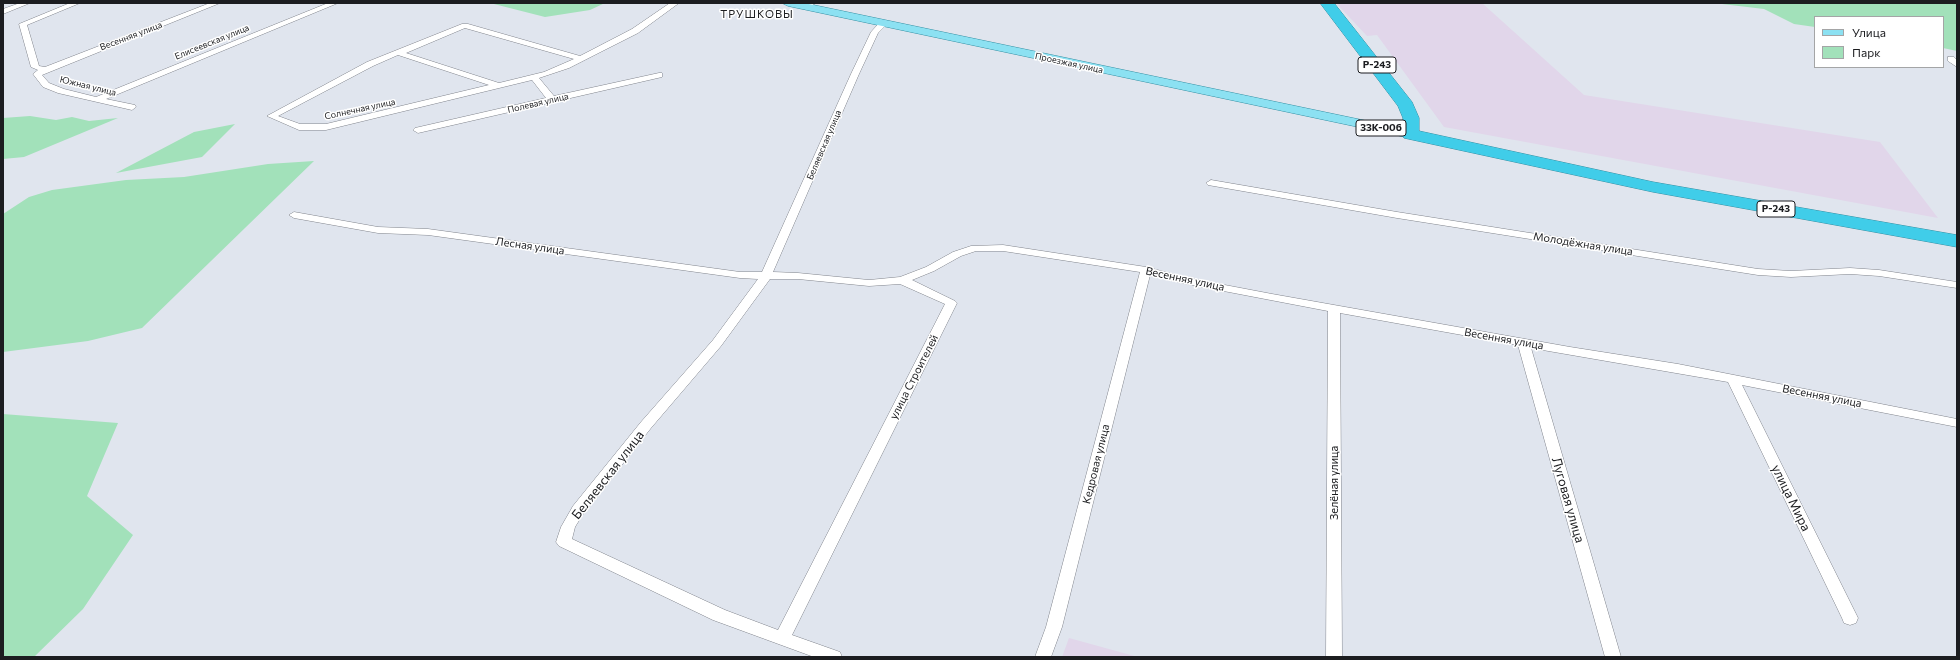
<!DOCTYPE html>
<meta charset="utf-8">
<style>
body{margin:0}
#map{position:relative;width:1960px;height:660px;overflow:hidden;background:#e0e5ee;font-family:Commissioner,sans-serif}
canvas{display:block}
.frame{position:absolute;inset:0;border:4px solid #1c1d20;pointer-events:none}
.legend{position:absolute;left:1814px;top:16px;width:130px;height:52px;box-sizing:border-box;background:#fff;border:1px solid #a4a5a6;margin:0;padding:5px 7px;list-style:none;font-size:12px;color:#1c1d20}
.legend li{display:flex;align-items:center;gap:8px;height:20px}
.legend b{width:20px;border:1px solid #a4a5a6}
</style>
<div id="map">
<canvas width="1960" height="660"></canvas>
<div class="frame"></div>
<ul class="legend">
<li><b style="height:5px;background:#8ce1f2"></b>Улица</li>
<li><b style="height:11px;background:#a2e1ba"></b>Парк</li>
</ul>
</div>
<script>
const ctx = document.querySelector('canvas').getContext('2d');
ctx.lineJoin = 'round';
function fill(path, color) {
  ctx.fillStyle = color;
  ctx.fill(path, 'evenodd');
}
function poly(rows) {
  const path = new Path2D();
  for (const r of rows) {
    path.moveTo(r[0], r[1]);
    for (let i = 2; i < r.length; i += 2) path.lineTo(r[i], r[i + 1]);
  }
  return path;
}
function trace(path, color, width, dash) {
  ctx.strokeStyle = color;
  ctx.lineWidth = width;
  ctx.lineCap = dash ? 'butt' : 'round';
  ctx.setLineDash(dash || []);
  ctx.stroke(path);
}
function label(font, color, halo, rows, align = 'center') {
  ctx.font = font + ' Commissioner,sans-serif';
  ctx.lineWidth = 3;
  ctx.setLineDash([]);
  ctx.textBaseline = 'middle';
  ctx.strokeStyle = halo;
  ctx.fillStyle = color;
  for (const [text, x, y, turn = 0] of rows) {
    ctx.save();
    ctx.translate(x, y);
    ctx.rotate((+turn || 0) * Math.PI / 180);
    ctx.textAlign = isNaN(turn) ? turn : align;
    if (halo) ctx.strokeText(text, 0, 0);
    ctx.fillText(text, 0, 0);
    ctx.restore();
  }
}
const industrial = poly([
 [1336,3,1482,3,1584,95,1880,142,1938,218,1444,127,1377,35,1367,36],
 [1069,638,1138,657,1062,657]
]);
const green = poly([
 [490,3,605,3,590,10,545,17],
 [1723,3,1957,3,1957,51,1943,48,1943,17,1815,17,1815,27,1794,24,1764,9,1722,4],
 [30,116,56,120,72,117,89,121,118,118,24,157,3,159,3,118],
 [235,124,202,157,116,173,194,132],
 [314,161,142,328,88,341,3,352,3,214,29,197,52,190,126,180,184,177,268,164],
 [3,414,118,423,87,496,133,535,83,609,34,657,3,657]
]);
const street = poly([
 [20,3,30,3,3,14,3,9,20,3],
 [70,3,80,3,27,25,39,66,45,67,210,3,220,3,42,75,49,83,64,89,96,97,328,3,338,3,106,99,135,105,136,107,132,110,58,93,43,87,33,74,38,70,31,67,19,24,70,3],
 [670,3,679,3,638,33,569,68,539,78,554,96,659,73,662,73,662,77,418,133,413,130,415,128,546,98,532,80,326,130,299,130,267,116,367,62,462,24,468,24,580,56,632,29,670,3],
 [465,28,574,59,544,72,499,83,406,53,465,28],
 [398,55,489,85,326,124,300,124,278,116,373,66,398,55],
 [805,3,816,3,807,8,801,8,801,4,805,3],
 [881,21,888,23,878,33,859,74,773,272,798,273,869,280,900,277,926,267,953,252,971,246,1003,245,1146,267,1188,278,1272,294,1570,347,1678,364,1957,419,1957,427,1742,385,1858,618,1856,623,1850,625,1844,623,1842,618,1728,382,1531,348,1621,657,1605,657,1518,345,1340,313,1342,657,1326,657,1328,311,1187,284,1150,275,1062,627,1051,657,1035,657,1046,627,1140,272,1003,251,976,251,961,256,934,271,912,280,955,301,957,303,792,635,840,652,842,657,814,657,713,620,559,546,556,542,561,527,573,506,641,422,713,340,758,279,740,278,428,235,378,233,294,218,289,215,294,212,378,227,428,229,740,272,762,272,851,74,871,32,881,21],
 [770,279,798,279,869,286,900,284,945,304,778,630,725,610,572,539,575,527,583,514,651,428,721,346,770,279],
 [1948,57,1954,57,1957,60,1957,67,1948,61,1948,57],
 [1211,180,1397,212,1758,269,1791,271,1850,268,1879,270,1957,282,1957,288,1879,276,1850,274,1791,277,1758,275,1397,218,1208,185,1206,183,1211,180]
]);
const primary = poly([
 [782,3,804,3,1410,130,1415,131,1417,134,1415,137,1410,138,788,6,782,3]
]);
const highway = poly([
 [1320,3,1334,3,1412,102,1419,118,1419,131,1653,182,1957,235,1957,247,1653,192,1404,138,1402,134,1403,118,1398,106,1320,3]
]);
const farStreetnames = [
 ["Весенняя улица",131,36,-21],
 ["Елисеевская улица",212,42,-22],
 ["Проезжая улица",1069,63,12],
 ["Южная улица",88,86,14],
 ["Полевая улица",538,103,-13],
 ["Солнечная улица",360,109,-12],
 ["Беляевская улица",824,145,-67]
];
const shields = [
 [1377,65,38],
 [1381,128,50],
 [1776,209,38]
];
const shieldNames = [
 ["Р-243",1377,65],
 ["33К-006",1381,128],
 ["Р-243",1776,209]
];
const farQuarternames = [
 ["ТРУШКОВЫ",757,14]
];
const streetNames = [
 ["Молодёжная улица",1583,244,9],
 ["Лесная улица",530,246,8],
 ["Весенняя улица",1185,279,12],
 ["Весенняя улица",1504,339,10],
 ["улица Строителей",914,377,-63],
 ["Весенняя улица",1822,396,11],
 ["Кедровая улица",1096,464,-76],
 ["Зелёная улица",1334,483,-90]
];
const nearStreetnames = [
 ["Беляевская улица",608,475,-52],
 ["улица Мира",1791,498,64],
 ["Луговая улица",1568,500,74]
];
fill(industrial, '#e1d6ea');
fill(green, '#a2e1ba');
trace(street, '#80848c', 1);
trace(primary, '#338fa3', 1);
trace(highway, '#338fa3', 1);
fill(street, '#fff');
fill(primary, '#8ce1f2');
fill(highway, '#40cde9');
label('9px', '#1c1d20', '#fff', farStreetnames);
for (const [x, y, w] of shields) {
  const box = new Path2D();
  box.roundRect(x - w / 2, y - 8, w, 16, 3);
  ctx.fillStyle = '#fff';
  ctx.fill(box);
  trace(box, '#1c1d20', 1);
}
label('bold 10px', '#1c1d20', null, shieldNames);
ctx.letterSpacing = '1px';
label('11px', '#1c1d20', '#fff', farQuarternames);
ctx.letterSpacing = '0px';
label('11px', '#1c1d20', '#fff', streetNames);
label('13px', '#1c1d20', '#fff', nearStreetnames);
</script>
